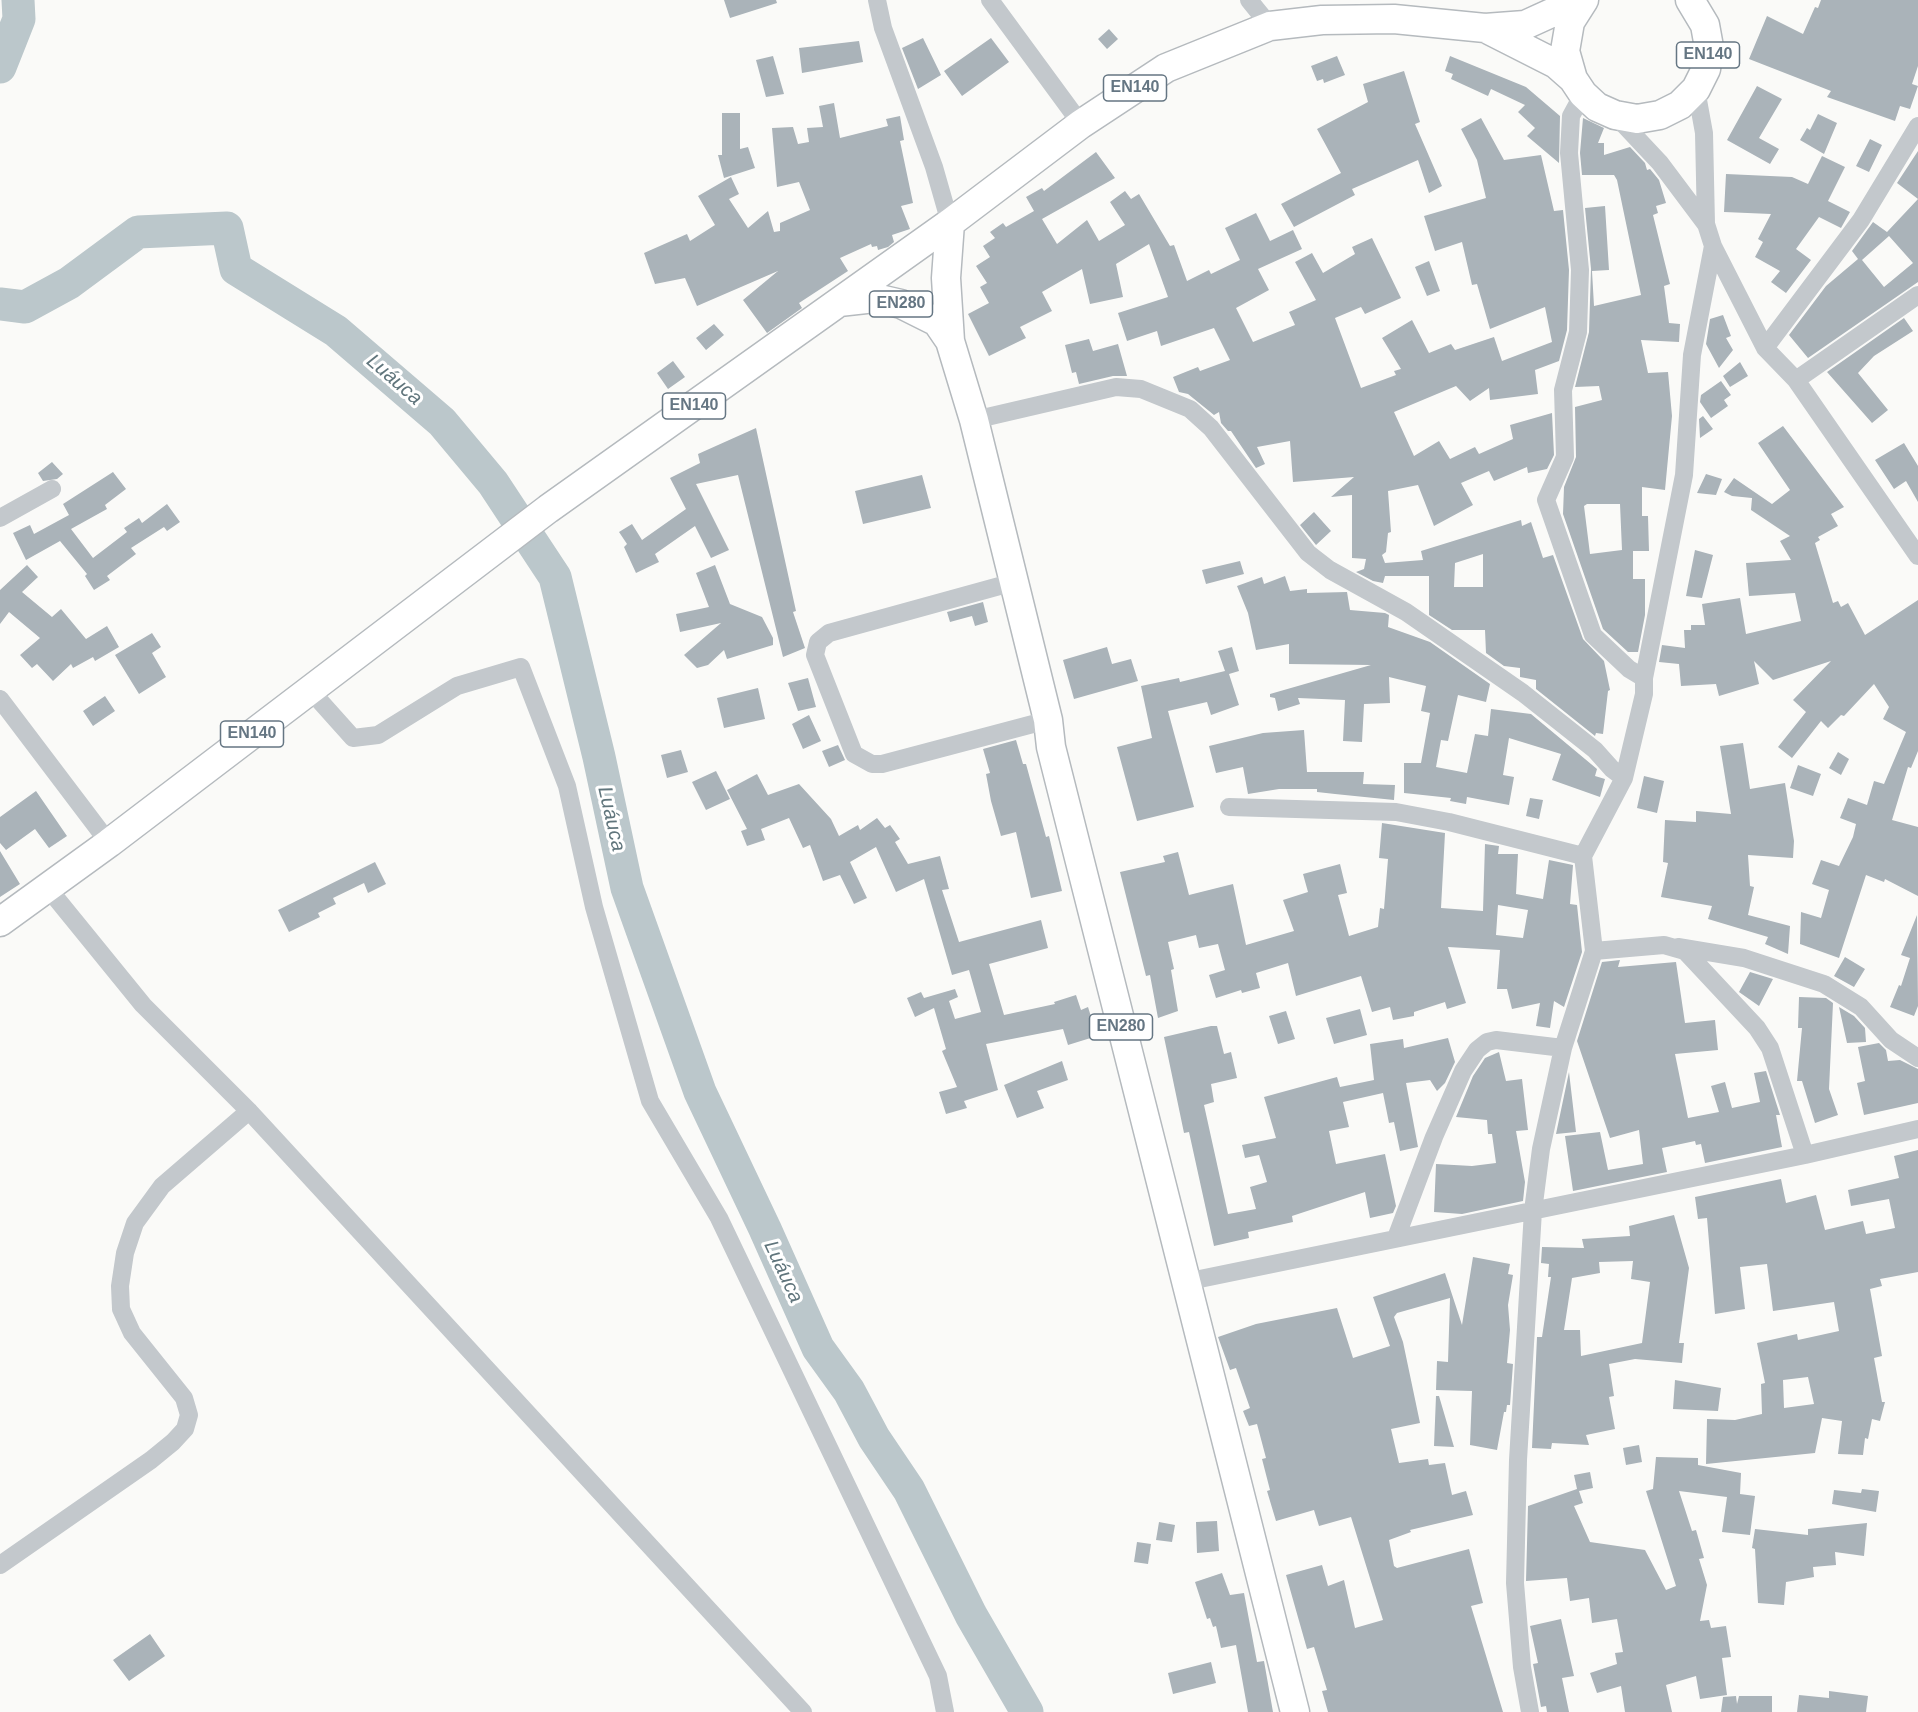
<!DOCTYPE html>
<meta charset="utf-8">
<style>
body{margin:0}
canvas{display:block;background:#fafaf8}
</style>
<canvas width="1918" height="1712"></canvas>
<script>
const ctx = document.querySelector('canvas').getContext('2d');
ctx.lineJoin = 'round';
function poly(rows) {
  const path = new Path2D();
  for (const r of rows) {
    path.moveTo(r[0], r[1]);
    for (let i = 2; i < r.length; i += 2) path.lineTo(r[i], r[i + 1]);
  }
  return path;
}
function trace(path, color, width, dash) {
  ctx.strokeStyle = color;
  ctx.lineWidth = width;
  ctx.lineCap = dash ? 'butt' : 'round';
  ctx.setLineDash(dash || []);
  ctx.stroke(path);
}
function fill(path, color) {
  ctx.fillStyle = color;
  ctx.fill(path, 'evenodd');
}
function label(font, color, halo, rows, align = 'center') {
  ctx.font = font + ' Helvetica,sans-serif';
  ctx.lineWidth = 6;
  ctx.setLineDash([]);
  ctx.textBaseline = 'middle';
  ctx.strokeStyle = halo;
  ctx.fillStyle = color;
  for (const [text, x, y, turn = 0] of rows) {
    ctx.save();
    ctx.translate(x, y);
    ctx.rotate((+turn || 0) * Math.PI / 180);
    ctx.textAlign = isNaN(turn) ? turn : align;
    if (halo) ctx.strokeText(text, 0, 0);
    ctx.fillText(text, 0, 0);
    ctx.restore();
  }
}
const river = poly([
 [0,67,19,19,18,0],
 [0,304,25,307,69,283,138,232,227,228,236,269,336,331,442,422,493,483,555,577,599,757,627,888,700,1092,765,1229,818,1348,849,1391,874,1438,909,1490,971,1615,1027,1712]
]);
const building = poly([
 [724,0,776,0,777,3,730,18],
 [1821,0,1918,0,1918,66,1912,84,1918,86,1910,109,1900,106,1895,121,1827,97,1831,91,1749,59,1767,16,1803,34,1815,7,1818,8],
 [1109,29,1118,39,1107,49,1098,39],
 [923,38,941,75,918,89,902,48],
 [991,38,1009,62,962,96,944,71],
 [859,41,863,62,802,73,799,48],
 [773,56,784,94,766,97,756,60],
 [1337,56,1345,75,1324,83,1323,79,1317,81,1311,66],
 [1450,56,1526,87,1560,116,1559,163,1527,136,1535,128,1518,112,1525,105,1491,89,1488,96,1451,79,1453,74,1445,71],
 [1404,71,1420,122,1415,124,1442,186,1429,193,1418,160,1352,189,1355,195,1294,227,1281,204,1341,173,1317,129,1368,102,1363,84],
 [1757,86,1782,99,1759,138,1779,149,1770,164,1727,140],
 [834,103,840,138,888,126,886,119,900,116,904,140,900,141,913,203,901,206,910,229,892,235,894,242,888,247,878,250,877,246,872,247,871,244,840,258,848,271,799,303,802,308,767,333,743,300,778,271,697,306,685,278,655,284,644,253,687,234,690,241,715,225,698,196,731,177,739,194,729,199,748,228,768,211,774,232,780,231,780,223,810,210,799,182,777,187,772,128,793,127,798,144,809,142,807,128,823,127,819,106],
 [722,113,740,113,740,149,748,147,755,168,724,178,718,155,722,155],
 [1818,114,1837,123,1824,154,1800,140,1807,128,1810,130],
 [1481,118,1504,160,1541,155,1554,211,1563,210,1569,270,1567,330,1559,361,1535,370,1538,394,1490,400,1489,388,1470,401,1456,386,1394,412,1414,456,1439,441,1450,459,1475,447,1479,454,1513,439,1510,425,1552,413,1554,455,1547,469,1528,473,1527,467,1494,481,1489,471,1461,483,1473,505,1434,526,1418,485,1388,491,1391,532,1388,533,1386,552,1382,555,1385,563,1423,560,1421,551,1521,520,1522,526,1531,522,1543,558,1553,555,1583,639,1604,661,1610,690,1608,691,1603,734,1596,733,1595,736,1536,689,1536,680,1520,677,1520,668,1504,666,1486,653,1485,630,1452,630,1429,615,1429,576,1385,576,1383,583,1373,581,1356,572,1364,569,1366,559,1352,558,1352,495,1331,497,1354,477,1293,482,1290,441,1257,447,1265,464,1256,468,1231,431,1228,431,1221,423,1219,412,1214,415,1188,394,1179,392,1173,377,1198,367,1200,371,1230,360,1214,328,1161,346,1157,331,1127,341,1118,313,1168,297,1149,244,1116,264,1123,297,1090,304,1082,269,1042,292,1052,311,1020,327,1026,338,989,356,968,314,989,303,980,287,987,283,976,266,990,257,983,246,995,238,990,232,1003,223,1006,227,1034,211,1026,197,1042,188,1044,191,1096,152,1115,178,1042,219,1057,244,1087,220,1099,241,1125,225,1110,202,1125,191,1131,199,1139,194,1170,246,1174,245,1187,281,1209,270,1211,274,1240,260,1225,228,1256,213,1270,241,1293,230,1302,249,1258,269,1269,290,1236,308,1253,342,1295,325,1289,312,1316,300,1295,262,1312,253,1323,273,1355,254,1352,247,1372,238,1401,298,1365,314,1361,307,1335,318,1361,388,1396,375,1394,371,1401,369,1382,338,1412,320,1429,353,1451,344,1455,350,1494,337,1502,361,1552,342,1545,307,1490,329,1477,284,1472,285,1462,242,1435,251,1424,216,1486,198,1477,160,1461,129],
 [1483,554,1483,587,1454,587,1455,563],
 [1583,118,1604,128,1598,143,1604,143,1604,155,1630,147,1645,163,1647,170,1650,169,1659,180,1666,203,1656,206,1658,213,1653,215,1670,284,1664,286,1669,323,1680,324,1679,342,1641,340,1648,373,1668,372,1672,416,1665,490,1642,487,1642,516,1648,516,1649,551,1633,551,1633,579,1645,579,1645,615,1638,652,1628,652,1603,629,1563,514,1564,487,1576,457,1575,407,1602,400,1599,386,1575,387,1589,332,1591,269,1585,208,1605,206,1609,270,1592,271,1594,306,1641,295,1617,180,1614,175,1582,175,1580,153],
 [1587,504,1620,504,1622,550,1590,554,1584,506],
 [1870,139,1882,145,1869,172,1856,166],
 [1918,151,1918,282,1808,358,1789,335,1826,286,1858,259,1852,251,1873,222,1887,232,1918,199,1897,183],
 [1889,236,1913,263,1884,287,1862,260],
 [1822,156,1845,167,1828,201,1850,212,1841,228,1819,217,1796,249,1811,260,1786,293,1771,282,1780,271,1755,257,1763,242,1758,239,1771,214,1724,212,1726,174,1792,177,1808,184],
 [1429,261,1440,291,1427,296,1415,267],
 [1723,315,1731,336,1726,338,1733,350,1719,368,1706,344,1710,319],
 [1904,318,1913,331,1874,356,1858,373,1888,410,1872,423,1827,372],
 [714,324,724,335,706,350,696,338],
 [1089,339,1093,351,1118,344,1127,376,1113,376,1079,384,1076,372,1072,373,1065,345],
 [673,361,685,377,668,389,657,373],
 [1740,362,1748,376,1730,387,1723,376],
 [1721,381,1731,395,1724,400,1728,406,1711,418,1700,402,1701,395],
 [1703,416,1713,429,1700,438,1699,419],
 [1783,426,1844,507,1831,514,1838,526,1818,537,1820,540,1815,543,1833,603,1838,601,1841,607,1848,603,1865,635,1918,600,1918,751,1911,768,1908,767,1892,820,1918,827,1918,896,1885,879,1884,882,1866,875,1839,958,1800,944,1801,912,1821,918,1829,890,1812,884,1821,860,1839,866,1853,837,1856,824,1840,818,1848,798,1867,805,1874,781,1884,784,1906,732,1883,719,1889,707,1874,684,1844,716,1841,715,1828,728,1821,721,1792,758,1778,747,1806,712,1793,700,1831,661,1773,680,1754,661,1759,684,1719,696,1716,684,1681,686,1679,664,1659,662,1662,645,1685,648,1684,630,1691,630,1691,625,1705,625,1702,604,1740,598,1746,634,1801,621,1795,593,1749,596,1746,563,1791,560,1780,541,1790,536,1751,510,1752,498,1732,496,1724,492,1734,478,1772,504,1790,490,1758,443],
 [756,428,796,611,793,612,805,648,783,657,738,475,696,484,729,550,711,558,695,526,655,554,659,562,636,573,624,547,627,544,619,532,632,524,642,540,686,509,670,478,700,463,698,454],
 [1904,443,1918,466,1918,502,1906,481,1894,489,1875,460],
 [52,462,63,474,57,479,43,481,38,473],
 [113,472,126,489,105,505,107,509,71,529,93,558,127,532,124,528,139,518,142,523,167,504,180,522,167,531,164,527,131,548,136,554,107,576,110,580,94,590,85,576,87,574,60,541,26,560,13,533,30,525,34,534,69,515,63,504],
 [1706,474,1722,479,1716,495,1697,493],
 [922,475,931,508,863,524,855,491],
 [1314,512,1331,531,1316,545,1300,525],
 [1695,550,1713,555,1702,598,1686,596],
 [1240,561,1244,574,1206,584,1202,570],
 [27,565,38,577,22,592,52,617,61,609,86,639,107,626,119,647,95,661,93,657,73,668,71,664,53,681,37,664,32,668,20,655,40,638,9,612,0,624,0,590],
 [715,565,730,604,762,617,773,638,773,645,727,659,724,650,708,665,697,668,684,655,721,623,680,632,676,614,709,607,696,573],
 [1285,576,1290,591,1307,589,1307,593,1347,592,1350,610,1385,613,1389,615,1388,627,1430,642,1490,684,1486,702,1458,695,1448,741,1441,740,1436,767,1467,773,1475,734,1488,736,1491,709,1531,714,1597,769,1595,776,1605,779,1600,797,1552,780,1561,754,1509,738,1503,775,1514,777,1509,805,1467,797,1466,804,1450,801,1451,798,1404,793,1404,763,1421,763,1430,713,1421,711,1426,686,1389,677,1390,703,1364,704,1362,742,1343,741,1345,700,1298,698,1300,704,1278,711,1275,698,1270,697,1270,694,1371,665,1289,664,1289,644,1256,650,1248,613,1237,586,1262,577,1264,584],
 [983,602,988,622,975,626,972,616,950,622,947,612],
 [152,633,161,647,152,653,166,677,139,694,115,655],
 [1107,647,1112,664,1131,659,1138,681,1074,699,1063,660],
 [1232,647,1239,671,1229,674,1239,705,1211,715,1207,702,1168,711,1194,807,1137,821,1117,747,1152,738,1141,686,1179,678,1180,682,1225,671,1218,651],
 [808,678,816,707,798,711,788,683],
 [758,688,765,719,724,728,717,698],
 [105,696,115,711,93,726,83,711],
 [809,715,821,741,803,749,792,724],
 [1304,730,1307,772,1364,772,1363,784,1395,785,1394,800,1335,794,1317,792,1317,789,1279,789,1248,794,1243,767,1216,773,1209,746,1263,733],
 [1016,740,1023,764,1026,764,1046,837,1049,836,1062,891,1031,898,1016,832,1001,836,991,801,986,774,990,773,983,749],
 [1743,743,1750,789,1785,783,1794,841,1793,858,1748,855,1750,886,1754,887,1748,915,1790,926,1788,954,1765,944,1768,937,1708,919,1712,906,1661,897,1668,863,1663,862,1665,820,1696,822,1696,811,1731,814,1720,746],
 [838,745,845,760,829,767,822,751],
 [681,750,688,772,667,778,661,755],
 [1838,752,1849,759,1841,775,1829,768],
 [1798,765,1821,774,1813,796,1790,788],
 [716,771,730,799,706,810,692,782],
 [757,774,768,795,799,784,831,819,839,836,858,825,860,830,877,818,885,828,890,825,900,839,895,842,908,864,940,856,949,889,942,890,959,942,1041,920,1048,948,989,964,1004,1015,1055,1004,1054,1002,1076,995,1081,1010,1088,1007,1097,1036,1068,1045,1063,1029,986,1044,998,1090,964,1101,967,1108,946,1114,939,1092,957,1087,942,1051,946,1049,934,1008,915,1017,907,998,921,992,924,998,955,989,958,997,949,1001,955,1019,981,1012,969,970,952,975,924,879,896,892,876,847,850,862,867,898,854,904,840,875,823,881,810,845,803,848,789,818,761,829,765,840,747,846,741,831,747,829,727,790],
 [1644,776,1664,781,1657,813,1637,808],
 [36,791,67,836,49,848,35,829,6,850,0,843,0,817],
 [1530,798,1543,800,1539,819,1526,816],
 [1382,823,1445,833,1441,908,1483,911,1485,844,1499,846,1498,854,1518,854,1516,894,1543,899,1549,860,1573,865,1570,904,1577,905,1582,952,1564,1007,1554,1001,1550,1028,1536,1026,1540,1003,1512,1009,1507,989,1497,989,1500,950,1448,947,1466,1003,1447,1009,1445,1002,1414,1012,1414,1016,1393,1020,1390,1007,1372,1012,1361,976,1296,996,1288,963,1256,973,1260,988,1242,993,1241,990,1216,998,1209,975,1225,970,1218,944,1199,948,1196,935,1168,942,1174,969,1171,970,1178,1011,1158,1018,1150,975,1146,976,1120,872,1165,862,1163,856,1178,852,1189,895,1233,884,1246,945,1294,931,1283,900,1308,892,1303,874,1340,864,1347,893,1338,895,1349,936,1378,927,1380,908,1384,909,1388,859,1379,858],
 [1498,905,1528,910,1523,938,1496,935],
 [0,851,20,884,0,897],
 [375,862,386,884,368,893,364,883,333,898,336,904,318,913,320,917,289,932,278,910],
 [1917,915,1918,1006,1914,1016,1890,1007,1899,985,1901,986,1910,958,1901,955],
 [1845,957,1865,969,1854,987,1834,976],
 [1620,960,1618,967,1676,962,1685,1023,1715,1020,1718,1050,1675,1054,1688,1118,1719,1112,1711,1086,1725,1082,1732,1108,1760,1102,1754,1073,1766,1071,1780,1115,1776,1115,1782,1147,1705,1163,1701,1144,1696,1145,1695,1141,1662,1148,1667,1172,1573,1191,1565,1136,1600,1132,1608,1170,1643,1164,1639,1130,1610,1138,1577,1041,1602,962],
 [1750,972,1773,979,1759,1006,1739,992],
 [1799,997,1826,998,1833,1003,1829,1089,1838,1115,1815,1123,1802,1081,1797,1081,1802,1028,1798,1028],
 [1839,1007,1854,1016,1865,1028,1866,1042,1847,1043],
 [1360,1009,1367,1035,1334,1044,1326,1018],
 [1286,1011,1295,1039,1278,1044,1269,1016],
 [1211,1026,1217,1026,1224,1054,1231,1052,1237,1078,1211,1084,1214,1102,1204,1105,1228,1214,1256,1209,1250,1187,1267,1182,1259,1155,1245,1158,1242,1145,1276,1138,1264,1097,1337,1077,1340,1087,1374,1080,1370,1044,1403,1039,1404,1048,1448,1038,1455,1062,1445,1083,1437,1091,1430,1080,1406,1083,1418,1147,1400,1151,1394,1122,1389,1123,1383,1093,1343,1102,1349,1127,1329,1131,1336,1164,1385,1154,1396,1206,1393,1213,1370,1218,1365,1192,1292,1216,1293,1222,1248,1232,1249,1238,1214,1246,1189,1132,1184,1133,1164,1037],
 [1879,1043,1886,1050,1888,1061,1900,1060,1918,1069,1918,1103,1864,1115,1857,1083,1865,1081,1858,1047],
 [1499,1052,1506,1081,1522,1079,1528,1130,1516,1131,1525,1182,1523,1201,1462,1214,1434,1212,1436,1164,1472,1166,1496,1163,1492,1134,1488,1134,1487,1120,1456,1117,1473,1076,1485,1058],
 [1062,1061,1068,1080,1037,1091,1044,1108,1017,1118,1004,1085],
 [1569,1072,1576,1132,1556,1134],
 [1918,1150,1918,1272,1880,1279,1882,1286,1870,1289,1882,1356,1874,1358,1882,1402,1885,1402,1880,1421,1872,1419,1868,1439,1865,1438,1863,1455,1838,1454,1842,1421,1822,1418,1815,1453,1706,1464,1707,1419,1735,1420,1762,1414,1761,1384,1765,1383,1757,1343,1797,1334,1798,1340,1839,1331,1834,1302,1773,1311,1767,1264,1740,1267,1745,1309,1715,1314,1707,1218,1698,1219,1695,1197,1781,1179,1786,1203,1816,1195,1825,1230,1863,1221,1866,1234,1895,1228,1889,1199,1851,1206,1848,1190,1899,1178,1894,1156],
 [1808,1377,1814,1404,1784,1408,1783,1380],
 [1674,1215,1689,1268,1679,1343,1684,1343,1682,1363,1635,1359,1609,1364,1614,1396,1609,1397,1615,1429,1586,1435,1589,1445,1552,1443,1551,1449,1532,1448,1537,1337,1542,1337,1551,1277,1548,1277,1549,1264,1541,1263,1542,1247,1584,1248,1582,1239,1630,1236,1629,1226],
 [1633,1261,1631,1279,1650,1282,1642,1343,1581,1356,1580,1330,1564,1330,1572,1278,1600,1273,1599,1262],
 [1473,1257,1510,1264,1508,1274,1513,1275,1508,1305,1510,1330,1507,1363,1513,1364,1510,1405,1507,1405,1506,1412,1504,1412,1497,1450,1470,1445,1472,1391,1436,1390,1437,1361,1448,1362,1450,1298,1397,1313,1394,1317,1403,1342,1420,1423,1391,1429,1399,1463,1428,1459,1429,1465,1445,1463,1452,1495,1466,1491,1473,1515,1410,1530,1411,1532,1389,1540,1394,1566,1397,1568,1469,1549,1483,1603,1471,1606,1503,1712,1328,1712,1322,1691,1327,1690,1314,1647,1307,1649,1286,1575,1322,1565,1328,1586,1344,1580,1355,1628,1383,1620,1351,1517,1319,1526,1314,1510,1276,1521,1267,1491,1270,1490,1262,1459,1266,1458,1257,1424,1249,1426,1243,1411,1250,1408,1236,1368,1230,1370,1218,1337,1256,1324,1337,1308,1353,1358,1390,1346,1373,1297,1445,1273,1462,1325],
 [1675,1380,1721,1388,1718,1411,1673,1409],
 [1436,1396,1439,1396,1454,1447,1434,1446],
 [1639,1445,1642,1462,1626,1465,1623,1448],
 [1656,1457,1698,1458,1698,1465,1741,1473,1740,1494,1755,1496,1750,1535,1722,1532,1727,1497,1679,1491,1692,1531,1696,1530,1704,1558,1699,1559,1707,1585,1700,1621,1709,1620,1711,1628,1726,1626,1731,1657,1722,1658,1727,1695,1700,1699,1696,1676,1666,1685,1672,1712,1625,1712,1621,1686,1597,1693,1590,1673,1617,1664,1615,1653,1623,1652,1617,1619,1592,1623,1589,1598,1570,1601,1567,1578,1526,1581,1528,1506,1577,1489,1574,1475,1590,1472,1593,1488,1579,1491,1583,1503,1574,1506,1590,1542,1645,1550,1666,1590,1676,1586,1646,1491,1653,1489],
 [1862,1489,1879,1491,1876,1512,1832,1504,1834,1490,1861,1493],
 [1217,1521,1219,1551,1197,1553,1196,1522],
 [1159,1522,1175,1525,1172,1542,1156,1540],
 [1867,1523,1864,1556,1835,1552,1836,1565,1813,1567,1814,1577,1786,1582,1784,1605,1758,1603,1755,1549,1752,1548,1755,1529,1808,1535,1808,1529],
 [1137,1542,1151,1544,1148,1564,1134,1562],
 [1222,1573,1230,1595,1244,1593,1257,1662,1264,1661,1273,1712,1248,1712,1236,1645,1221,1648,1216,1626,1213,1627,1210,1618,1207,1619,1195,1582],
 [1561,1619,1574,1676,1562,1678,1569,1712,1547,1712,1546,1706,1541,1707,1533,1664,1538,1663,1530,1626],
 [150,1634,165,1656,129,1681,113,1660],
 [1211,1662,1216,1683,1173,1694,1168,1673],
 [1829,1691,1868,1696,1866,1712,1797,1712,1799,1695,1829,1698],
 [1736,1696,1737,1704,1739,1696,1772,1696,1772,1712,1721,1712,1723,1697]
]);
const minor = poly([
 [877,0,883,28,934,167,950,223],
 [990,0,1081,124],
 [1249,0,1270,26],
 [1696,89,1704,133,1706,224,1713,246,1765,348,1796,380,1918,556],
 [1583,94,1571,116,1569,153,1580,270,1578,332,1563,390,1565,457,1546,500,1593,635,1629,669,1644,678],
 [1615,115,1660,163,1705,223],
 [1765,348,1861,220,1918,126],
 [1796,380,1918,295],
 [974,420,1116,387,1141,389,1190,409,1211,428,1308,553,1330,570,1406,612,1523,693,1595,750,1612,769,1624,778],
 [0,518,52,489],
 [1014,582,829,633,818,642,815,655,854,754,872,764,882,764,1048,720],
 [310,690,353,738,378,735,457,686,521,667,567,786,594,907,650,1101,719,1218,938,1676,945,1712],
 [0,699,109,843],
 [1229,807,1396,812,1449,822,1583,856],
 [47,887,143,1005,249,1111,803,1712],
 [1678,947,1744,958,1824,984,1861,1007,1891,1040,1918,1058],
 [1594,951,1664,945,1685,951,1757,1028,1770,1048,1805,1155],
 [1396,1238,1434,1137,1463,1071,1477,1050,1487,1042,1496,1040,1563,1048],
 [1185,1282,1805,1155,1918,1129],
 [0,1565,151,1460,173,1442,185,1429,189,1415,184,1398,132,1333,121,1309,120,1286,125,1253,135,1223,162,1186,249,1111],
 [1530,1712,1522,1667,1515,1583,1518,1460,1533,1211,1541,1149,1563,1048,1594,951,1583,856,1624,778,1644,694,1644,678,1684,475,1692,355,1713,246]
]);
const primary = poly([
 [1584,0,1570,22,1565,51,1573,79,1583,94,1597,107,1615,115,1637,119,1660,115,1680,105,1696,89,1706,69,1709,47,1705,25,1690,0],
 [1487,29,1556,64,1573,79],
 [950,223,946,278,950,341,974,420,1048,720,1051,747,1295,1712],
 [839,302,875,298,901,304,937,322,950,341],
 [0,922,109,843,548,509,950,223,1081,124,1166,68,1270,26,1322,20,1394,19,1485,28,1525,25,1580,0]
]);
const shields = [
 [1708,55,63],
 [1135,88,63],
 [901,304,63],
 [694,406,63],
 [252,734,63],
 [1121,1027,63]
];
const shieldNames = [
 ["EN140",1708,55],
 ["EN140",1135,88],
 ["EN280",901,304],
 ["EN140",694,406],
 ["EN140",252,734],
 ["EN280",1121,1027]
];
const waterNames = [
 ["Luáuca",394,380,41],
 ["Luáuca",611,819,77],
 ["Luáuca",783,1272,65]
];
trace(river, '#bbc7cb', 33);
fill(building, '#aab3b9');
trace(primary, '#b5babe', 31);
trace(minor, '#c3c8cc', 18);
trace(primary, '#fff', 28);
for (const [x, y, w] of shields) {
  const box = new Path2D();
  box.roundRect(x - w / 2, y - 13, w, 26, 4.5);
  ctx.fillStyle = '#fff';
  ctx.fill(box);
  trace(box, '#657683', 1.5);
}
label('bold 16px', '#657683', null, shieldNames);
label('italic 20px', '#60757c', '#fff', waterNames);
</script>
